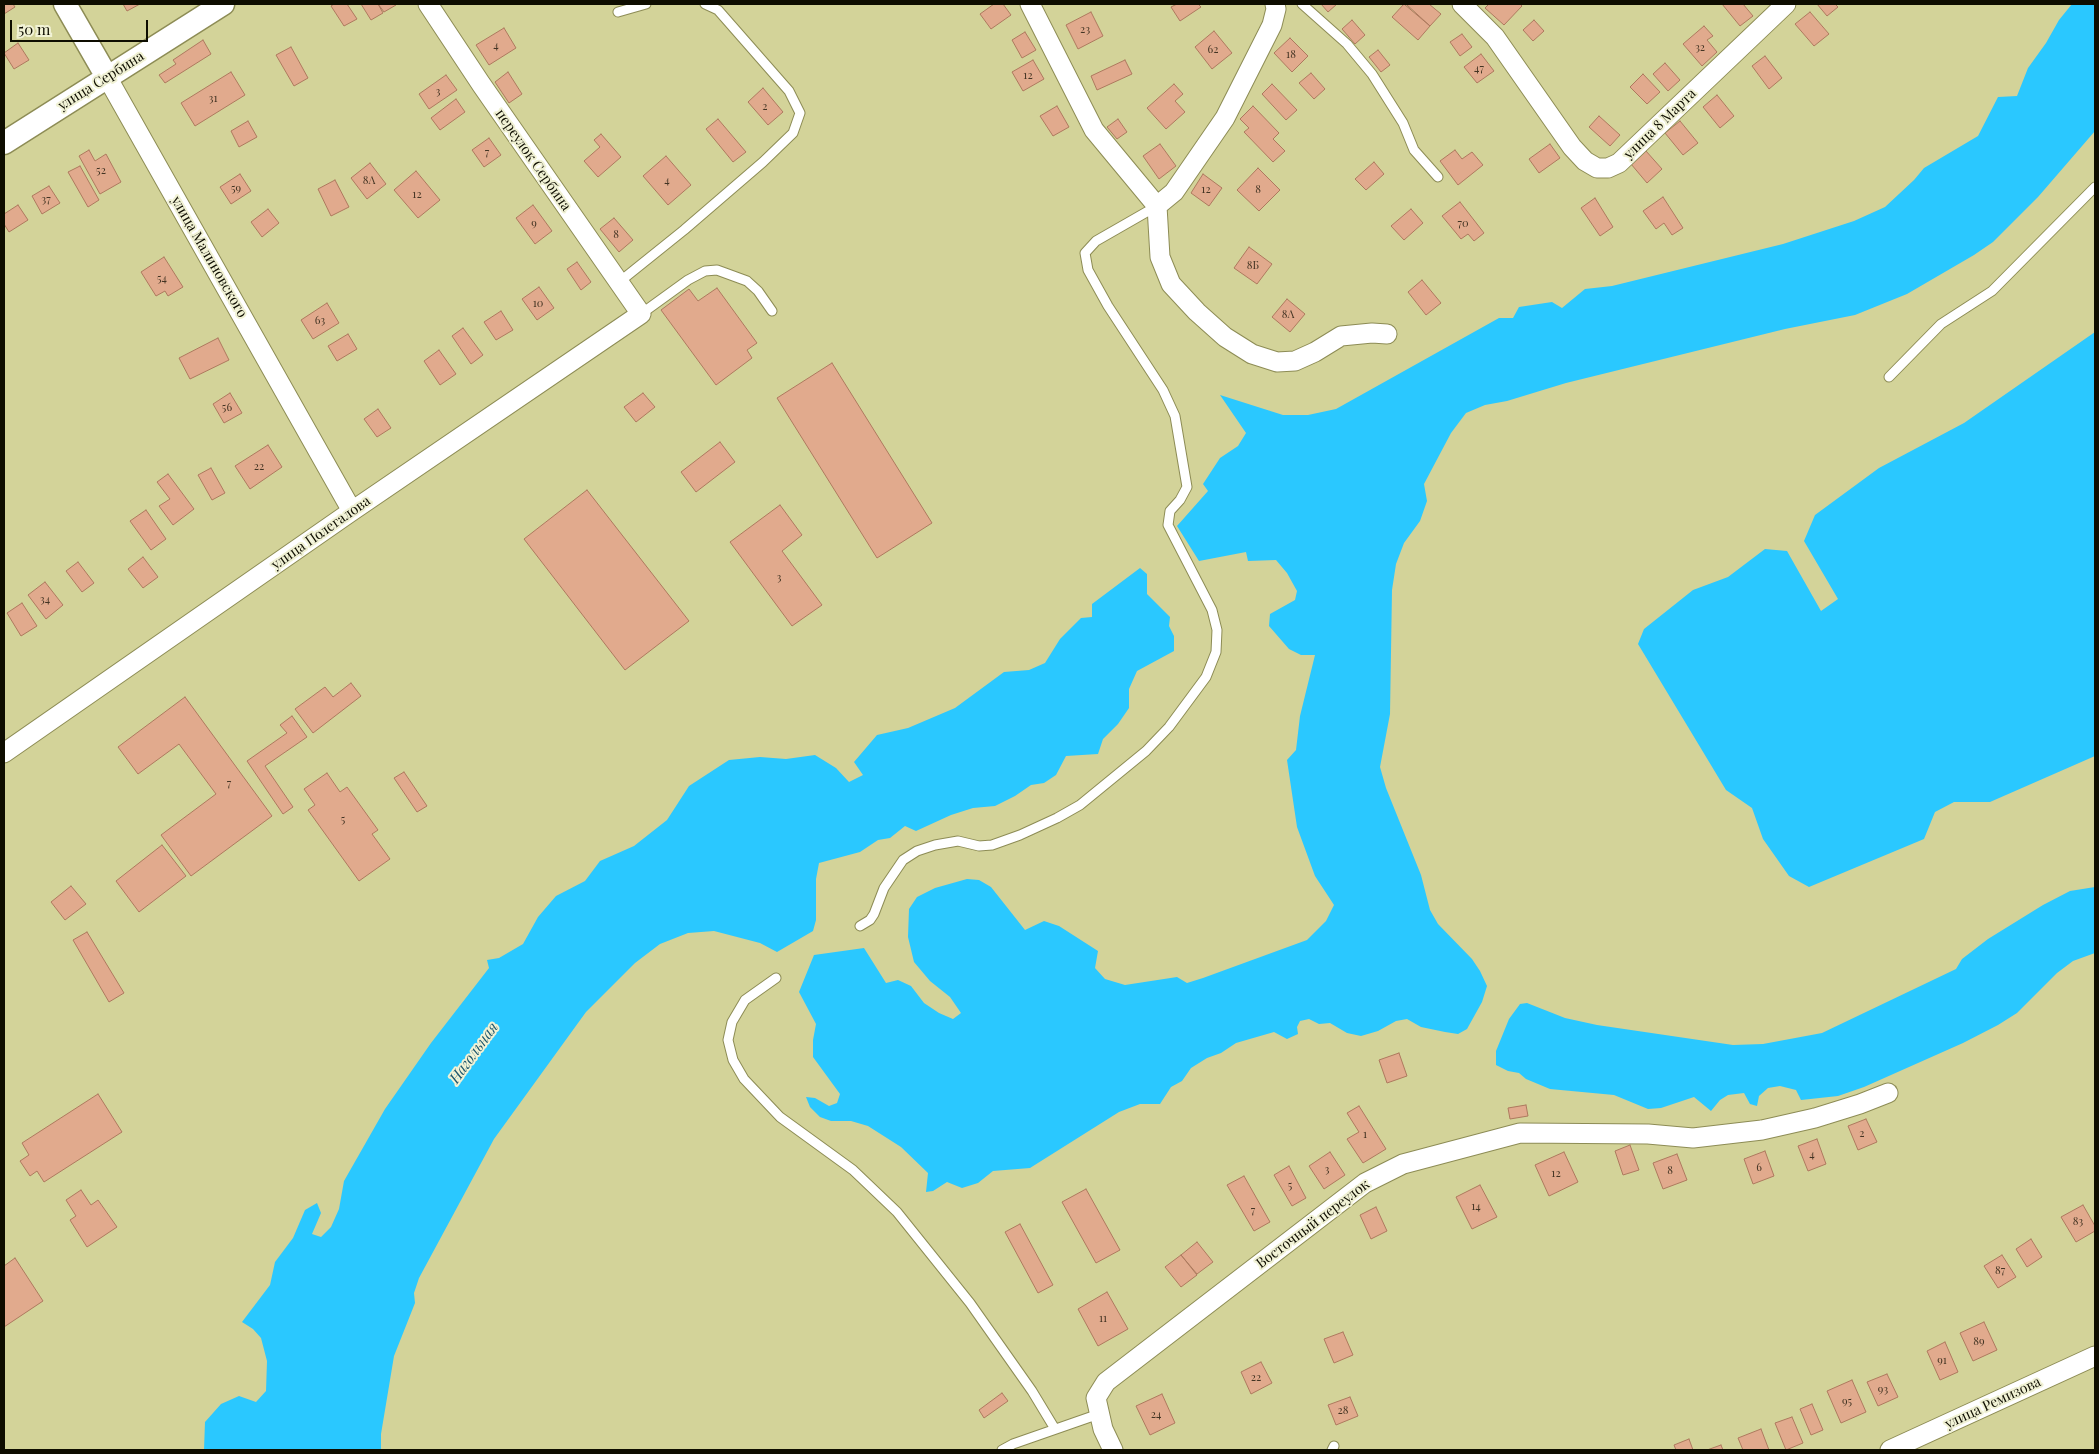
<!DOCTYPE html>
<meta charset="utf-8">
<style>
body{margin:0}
#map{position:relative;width:2099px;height:1454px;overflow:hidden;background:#d3d399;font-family:"Playfair Display",serif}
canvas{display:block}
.frame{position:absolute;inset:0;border:5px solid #0e0d00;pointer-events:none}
.scale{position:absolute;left:10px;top:20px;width:138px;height:22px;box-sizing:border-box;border:2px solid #0e0d00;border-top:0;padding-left:6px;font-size:15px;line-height:18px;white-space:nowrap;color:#0e0d00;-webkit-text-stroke:4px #f1f2d5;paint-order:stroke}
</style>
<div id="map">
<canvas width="2099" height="1454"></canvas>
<div class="frame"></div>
<div class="scale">50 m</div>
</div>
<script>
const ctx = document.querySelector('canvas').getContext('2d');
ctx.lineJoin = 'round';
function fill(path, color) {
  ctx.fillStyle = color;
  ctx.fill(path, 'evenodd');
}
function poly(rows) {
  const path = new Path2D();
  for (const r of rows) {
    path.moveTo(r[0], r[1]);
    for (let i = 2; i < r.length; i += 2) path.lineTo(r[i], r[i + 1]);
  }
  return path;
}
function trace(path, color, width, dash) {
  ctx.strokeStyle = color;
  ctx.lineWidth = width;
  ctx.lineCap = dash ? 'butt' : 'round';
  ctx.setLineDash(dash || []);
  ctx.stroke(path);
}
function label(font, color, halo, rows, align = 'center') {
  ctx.font = font + ' "Playfair Display",serif';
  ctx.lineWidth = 4;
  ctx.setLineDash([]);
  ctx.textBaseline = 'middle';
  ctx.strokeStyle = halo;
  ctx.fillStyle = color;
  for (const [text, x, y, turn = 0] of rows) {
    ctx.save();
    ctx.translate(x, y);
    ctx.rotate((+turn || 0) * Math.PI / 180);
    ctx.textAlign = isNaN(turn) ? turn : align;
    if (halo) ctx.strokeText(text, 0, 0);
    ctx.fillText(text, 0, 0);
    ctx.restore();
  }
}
const water = poly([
 [2072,4,2095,4,2095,131,2038,197,1993,242,1974,255,1907,294,1855,315,1785,329,1566,383,1507,401,1485,405,1466,413,1451,433,1424,484,1427,501,1420,521,1404,543,1396,564,1392,590,1390,714,1380,767,1386,788,1421,875,1430,910,1438,924,1472,959,1480,971,1487,986,1482,1002,1467,1029,1458,1034,1445,1032,1421,1027,1407,1019,1396,1021,1378,1031,1361,1036,1347,1033,1330,1023,1319,1024,1309,1019,1300,1021,1297,1027,1298,1034,1287,1039,1274,1032,1236,1043,1221,1053,1207,1058,1191,1068,1182,1081,1171,1087,1160,1104,1140,1104,1119,1112,1030,1168,993,1171,978,1183,962,1188,947,1182,933,1191,926,1192,928,1173,901,1147,868,1126,851,1121,831,1121,820,1117,810,1107,806,1097,815,1098,829,1106,837,1103,840,1094,813,1057,813,1040,816,1024,799,992,814,955,864,948,886,983,898,980,911,986,924,1003,939,1013,953,1019,961,1013,950,997,930,981,914,962,908,937,909,909,917,897,935,888,967,879,979,880,991,887,1025,930,1044,921,1059,926,1098,951,1095,968,1105,979,1125,985,1177,977,1187,983,1203,978,1307,940,1326,921,1334,905,1315,876,1297,827,1287,760,1296,750,1300,716,1315,655,1301,655,1289,649,1269,626,1270,614,1295,600,1297,591,1287,573,1276,560,1248,561,1246,552,1199,561,1177,526,1208,491,1203,484,1220,458,1238,446,1246,433,1220,395,1283,415,1308,415,1336,409,1499,318,1513,318,1519,307,1552,302,1562,308,1585,289,1612,286,1783,244,1854,221,1885,207,1914,180,1924,168,1978,136,1998,97,2017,96,2028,68,2046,43,2059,20],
 [2095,332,2095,756,1990,802,1954,802,1935,812,1924,839,1809,887,1789,876,1763,839,1752,808,1726,790,1638,644,1644,629,1693,590,1728,577,1765,549,1787,551,1821,611,1838,599,1804,541,1815,515,1879,468,1964,423],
 [1140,568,1147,574,1147,594,1170,617,1169,626,1174,636,1174,651,1137,671,1129,689,1129,708,1118,724,1103,739,1098,754,1066,756,1056,775,1044,783,1031,785,1015,796,995,806,973,808,951,815,916,831,905,826,890,838,878,840,860,852,819,863,816,879,816,920,813,931,777,952,760,943,714,931,688,933,660,944,635,963,586,1012,494,1139,419,1278,414,1293,415,1303,394,1356,381,1434,381,1450,204,1450,205,1422,221,1404,239,1396,256,1402,266,1391,267,1361,261,1338,253,1329,242,1322,270,1285,275,1262,293,1238,305,1210,317,1203,321,1213,312,1234,321,1237,331,1227,339,1209,344,1181,385,1109,431,1043,489,968,487,960,499,958,523,944,538,917,556,896,585,881,600,861,634,846,667,820,689,786,729,760,760,757,786,759,815,755,836,768,849,782,863,775,854,762,877,735,908,728,955,708,1004,672,1029,670,1045,663,1060,639,1081,618,1092,617,1092,604],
 [2095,887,2095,953,2073,961,2057,973,2017,1013,1998,1025,1963,1043,1864,1087,1838,1096,1801,1100,1796,1090,1780,1086,1768,1088,1759,1096,1757,1106,1750,1104,1744,1093,1728,1095,1720,1100,1711,1111,1694,1097,1661,1108,1648,1109,1614,1095,1550,1089,1526,1079,1519,1073,1508,1071,1496,1065,1496,1051,1509,1019,1520,1004,1527,1003,1565,1018,1597,1025,1733,1045,1763,1044,1822,1033,1956,969,1962,959,1988,939,2043,905,2070,891]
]);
const building = poly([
 [4,4,13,4,15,7,4,14,4,4],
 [123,4,140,4,127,11,123,4],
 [334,4,347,4,357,19,344,26,331,6,334,4],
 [361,4,378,4,383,13,371,20,361,4],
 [378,4,395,4,396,5,384,12,378,4],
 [994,4,1003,4,1011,15,991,29,980,14,994,4],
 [1177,4,1198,4,1201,7,1180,21,1171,7,1177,4],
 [1321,4,1337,4,1328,12,1321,4],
 [1404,4,1430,26,1418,40,1392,17,1404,4],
 [1406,4,1429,4,1441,14,1430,26,1406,4],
 [1489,4,1520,4,1522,6,1504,25,1485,8,1489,4],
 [1722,4,1743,4,1753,16,1740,26,1722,4],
 [1817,4,1835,4,1838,7,1827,16,1817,4],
 [1091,12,1103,36,1078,49,1066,25,1091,12],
 [1810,12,1829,34,1814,46,1795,24,1810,12],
 [1352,20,1365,35,1355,44,1342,29,1352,20],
 [1534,20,1544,31,1533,41,1523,30,1534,20],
 [1704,26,1713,36,1707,40,1717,52,1702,66,1683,44,1704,26],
 [504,28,516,48,489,65,476,45,504,28],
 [1214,31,1232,53,1212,69,1195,47,1214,31],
 [1025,32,1036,50,1022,58,1012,40,1025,32],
 [1462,34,1472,47,1460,56,1450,42,1462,34],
 [1290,38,1308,56,1292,72,1274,53,1290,38],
 [203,40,211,54,165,83,159,75,176,64,173,60,203,40],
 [18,43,29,60,14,69,4,53,18,43],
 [291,47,308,78,294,86,276,55,291,47],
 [1378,50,1390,65,1381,72,1369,57,1378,50],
 [1481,54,1494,71,1477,83,1464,67,1481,54],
 [1765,56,1782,78,1769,89,1752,66,1765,56],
 [1033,60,1044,79,1023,91,1012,72,1033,60],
 [1125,60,1132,74,1097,90,1091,76,1125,60],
 [1665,63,1680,80,1668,91,1653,74,1665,63],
 [231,72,245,95,195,126,181,103,231,72],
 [508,72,522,94,509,103,495,82,508,72],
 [1311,73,1325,89,1314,99,1299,83,1311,73],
 [1643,74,1660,92,1647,104,1630,87,1643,74],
 [446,75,457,90,429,109,419,94,446,75],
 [1174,84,1183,94,1175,101,1185,112,1166,129,1147,108,1174,84],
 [1272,84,1297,110,1286,120,1262,94,1272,84],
 [763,88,783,112,768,125,748,102,763,88],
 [1717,95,1734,116,1720,128,1703,107,1717,95],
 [456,99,465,112,440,130,431,118,456,99],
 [1057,106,1069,127,1053,136,1040,116,1057,106],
 [1253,106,1279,133,1273,139,1285,151,1273,162,1244,132,1249,128,1240,119,1253,106],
 [1599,116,1620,135,1610,146,1589,127,1599,116],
 [718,119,746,152,733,162,706,129,718,119],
 [1118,119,1127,132,1117,139,1107,127,1118,119],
 [248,121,257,137,239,147,231,131,248,121],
 [1680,121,1698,143,1683,155,1665,133,1680,121],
 [601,134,621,157,598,177,584,161,600,147,594,140,601,134],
 [489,138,501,155,484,167,472,150,489,138],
 [1160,144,1176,166,1159,179,1143,156,1160,144],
 [1550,144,1560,158,1539,173,1529,159,1550,144],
 [89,150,95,161,106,154,121,182,100,194,79,156,89,150],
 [1455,150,1462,159,1472,152,1483,165,1458,185,1440,161,1455,150],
 [1646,151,1662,169,1647,183,1631,164,1646,151],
 [666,156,691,185,668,205,643,176,666,156],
 [1374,162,1384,174,1366,190,1355,179,1374,162],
 [370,163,386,184,367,199,351,178,370,163],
 [80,166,99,200,88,207,68,172,80,166],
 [1258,168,1280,190,1259,211,1237,190,1258,168],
 [416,171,440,200,418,218,394,190,416,171],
 [240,174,251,191,231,204,220,187,240,174],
 [1203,174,1222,188,1209,206,1191,193,1203,174],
 [335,180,349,207,331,216,318,189,335,180],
 [49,186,60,203,42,214,32,196,49,186],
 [1663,197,1683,228,1672,235,1664,223,1656,229,1643,211,1663,197],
 [1595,198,1613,227,1600,236,1581,208,1595,198],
 [1460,202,1484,233,1474,241,1468,234,1461,239,1442,216,1460,202],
 [18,205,28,220,9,232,4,224,4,214,18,205],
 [533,205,552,231,535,244,516,218,533,205],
 [268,209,279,223,262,237,251,222,268,209],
 [1411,209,1423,223,1404,240,1391,226,1411,209],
 [614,218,633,240,619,252,600,229,614,218],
 [1249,247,1272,264,1257,284,1234,268,1249,247],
 [164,257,183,287,168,296,165,291,156,296,141,272,164,257],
 [577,262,591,282,581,290,567,269,577,262],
 [1422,280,1441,303,1426,315,1408,292,1422,280],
 [539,287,554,308,537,320,522,299,539,287],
 [717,288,757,343,747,350,752,358,716,385,661,310,689,289,698,301,717,288],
 [1287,299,1305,314,1290,332,1272,317,1287,299],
 [327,303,339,323,313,339,301,320,327,303],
 [501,311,513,330,496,340,484,322,501,311],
 [463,328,483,355,471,364,452,336,463,328],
 [348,334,357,349,337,361,328,346,348,334],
 [218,338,229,360,190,379,179,358,218,338],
 [439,350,456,374,440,385,424,361,439,350],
 [832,363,932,523,877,558,777,398,832,363],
 [230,393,242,413,224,423,213,404,230,393],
 [643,393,655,407,636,422,624,407,643,393],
 [378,409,391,428,377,437,364,419,378,409],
 [720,442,735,462,696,492,681,472,720,442],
 [268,445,282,467,250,489,235,466,268,445],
 [211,468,225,493,212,500,198,475,211,468],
 [168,474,194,509,173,525,159,506,170,499,157,482,168,474],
 [587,490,689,621,625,670,524,539,587,490],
 [780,505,802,535,782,551,822,605,792,626,730,542,780,505],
 [146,510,166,539,151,550,130,521,146,510],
 [143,557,158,577,143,588,128,569,143,557],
 [78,562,94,583,82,592,66,571,78,562],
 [45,582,63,605,46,619,28,595,45,582],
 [22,603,37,626,21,636,7,613,22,603],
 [351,683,361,696,313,733,295,709,325,687,333,697,351,683],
 [185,697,272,816,191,876,161,835,216,794,179,744,138,774,118,747,185,697],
 [292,716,307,737,265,766,293,807,283,814,247,761,287,733,280,725,292,716],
 [404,772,427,806,417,812,394,778,404,772],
 [327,773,340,792,347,787,378,830,372,834,390,859,359,881,308,810,315,805,304,789,327,773],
 [162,845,186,876,139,912,116,881,162,845],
 [71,886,86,904,65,920,51,902,71,886],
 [87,932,124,993,109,1002,73,940,87,932],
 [1399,1053,1407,1076,1387,1083,1379,1060,1399,1053],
 [98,1094,122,1132,44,1182,37,1171,30,1176,20,1161,29,1155,22,1143,98,1094],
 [1526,1105,1528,1116,1510,1119,1508,1108,1526,1105],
 [1359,1106,1386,1149,1363,1163,1347,1139,1359,1132,1347,1113,1359,1106],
 [1866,1119,1877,1142,1858,1150,1848,1126,1866,1119],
 [1817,1139,1826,1164,1808,1171,1798,1146,1817,1139],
 [1630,1145,1639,1170,1623,1175,1615,1151,1630,1145],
 [1765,1151,1774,1176,1753,1184,1744,1159,1765,1151],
 [1330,1152,1345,1175,1324,1189,1309,1166,1330,1152],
 [1564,1152,1578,1182,1549,1196,1535,1165,1564,1152],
 [1677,1154,1687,1180,1663,1189,1653,1163,1677,1154],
 [1289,1166,1306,1198,1292,1206,1274,1175,1289,1166],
 [1244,1176,1270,1222,1254,1231,1227,1185,1244,1176],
 [1480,1185,1497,1217,1472,1229,1456,1197,1480,1185],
 [1086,1189,1120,1250,1096,1263,1062,1202,1086,1189],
 [81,1190,91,1205,98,1200,117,1227,87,1247,70,1220,76,1216,66,1200,81,1190],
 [2083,1205,2095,1226,2095,1231,2076,1242,2061,1217,2083,1205],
 [1376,1207,1387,1231,1371,1239,1360,1215,1376,1207],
 [1020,1224,1053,1285,1038,1293,1005,1232,1020,1224],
 [2031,1239,2042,1257,2027,1267,2016,1249,2031,1239],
 [1197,1242,1213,1262,1197,1274,1181,1255,1197,1242],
 [1181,1255,1197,1275,1181,1287,1165,1267,1181,1255],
 [2002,1255,2016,1277,1998,1288,1984,1266,2002,1255],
 [15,1258,43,1301,4,1327,4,1266,15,1258],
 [1107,1292,1128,1329,1098,1346,1078,1309,1107,1292],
 [1984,1322,1997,1350,1973,1361,1960,1333,1984,1322],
 [1343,1332,1353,1355,1334,1363,1324,1339,1343,1332],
 [1945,1342,1958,1372,1940,1380,1927,1351,1945,1342],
 [1261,1362,1272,1383,1251,1394,1241,1372,1261,1362],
 [1887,1374,1898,1397,1878,1406,1867,1382,1887,1374],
 [1852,1380,1866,1412,1841,1423,1827,1391,1852,1380],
 [1002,1393,1008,1401,984,1418,979,1410,1002,1393],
 [1162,1394,1175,1423,1150,1435,1136,1406,1162,1394],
 [1350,1397,1358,1416,1336,1425,1328,1405,1350,1397],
 [1812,1404,1823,1430,1811,1435,1800,1409,1812,1404],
 [1792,1417,1803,1443,1786,1450,1775,1423,1792,1417],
 [1761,1429,1769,1450,1743,1450,1738,1438,1761,1429],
 [1689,1439,1693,1450,1676,1450,1674,1445,1689,1439],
 [1721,1445,1723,1450,1707,1450,1721,1445]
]);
const service = poly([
 [1302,4,1347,44,1372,74,1403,123,1414,150,1438,177],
 [618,12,646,4],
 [618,283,684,230,763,162,793,133,800,113,789,91,718,10,705,4],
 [641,314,688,280,705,271,717,270,747,281,758,291,772,311],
 [1889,377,1941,324,1992,291,2095,187],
 [860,926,870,920,874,914,884,888,903,860,917,851,935,845,958,841,979,846,992,845,1020,835,1057,818,1080,805,1146,751,1169,727,1206,677,1216,652,1217,630,1212,610,1168,525,1170,511,1180,500,1187,487,1175,416,1163,390,1108,306,1088,270,1085,253,1096,241,1157,206],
 [776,978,745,1000,732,1022,728,1040,733,1060,744,1079,780,1117,853,1170,897,1212,970,1303,1032,1391,1055,1429],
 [1002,1450,1013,1444,1099,1414],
 [1332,1450,1334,1446]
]);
const minor = poly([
 [1030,4,1094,130,1157,206,1160,257,1171,284,1197,312,1225,337,1252,354,1277,362,1295,361,1315,352,1341,336,1372,333,1387,334],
 [1462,4,1495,37,1572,147,1585,161,1597,168,1608,168,1619,163,1786,4],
 [107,77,352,511],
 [1157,206,1174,192,1225,118,1272,25,1276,9,1275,4],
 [4,753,352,511,641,314,481,84,428,4],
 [1113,1450,1103,1429,1096,1398,1106,1382,1365,1183,1403,1164,1520,1133,1648,1134,1693,1138,1762,1130,1815,1118,1860,1104,1888,1093],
 [1890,1450,2095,1356]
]);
const tertiary = poly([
 [65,4,107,77],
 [4,143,223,4]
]);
const numberNames = [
 ["23",1085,30],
 ["4",496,46],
 ["32",1700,48],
 ["62",1213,50],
 ["18",1291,55],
 ["47",1479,69],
 ["12",1028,76],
 ["3",438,92],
 ["31",213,99],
 ["2",765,107],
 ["7",487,153],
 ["52",101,171],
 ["8А",369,181],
 ["4",667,181],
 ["59",236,189],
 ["12",1206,190],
 ["8",1258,190],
 ["12",417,195],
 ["37",46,200],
 ["9",534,224],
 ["70",1463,224],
 ["8",616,235],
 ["8Б",1253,266],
 ["54",162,279],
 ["10",538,304],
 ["8А",1288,315],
 ["63",320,321],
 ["56",227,408],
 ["22",259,467],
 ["3",779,578],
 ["34",45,600],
 ["7",229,784],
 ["5",343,820],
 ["2",1862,1134],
 ["1",1365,1135],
 ["4",1812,1155],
 ["6",1759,1168],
 ["3",1327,1170],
 ["8",1670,1171],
 ["12",1556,1174],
 ["5",1290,1186],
 ["14",1476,1207],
 ["7",1253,1211],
 ["83",2078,1222],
 ["87",2000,1271],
 ["11",1103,1319],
 ["89",1979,1342],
 ["91",1942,1361],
 ["22",1256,1378],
 ["93",1883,1390],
 ["95",1847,1402],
 ["28",1343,1411],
 ["24",1156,1415]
];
const streetNames = [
 ["улица Сербина",101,81,-32],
 ["улица 8 Марта",1660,124,-44],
 ["переулок Сербина",533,160,55],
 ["улица Малиновского",209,257,60],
 ["улица Полегалова",321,533,-35],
 ["Восточный переулок",1313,1224,-37],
 ["улица Ремизова",1993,1403,-25]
];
const waterNames = [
 ["Нагольная",474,1053,-54]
];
fill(water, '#2ac8ff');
fill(building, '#e1aa8d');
trace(building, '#ad795e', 1);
trace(service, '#8d8c55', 11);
trace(minor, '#8d8c55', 21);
trace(tertiary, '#8d8c55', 25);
trace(service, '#fff', 9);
trace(minor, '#fff', 19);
trace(tertiary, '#fff', 22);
label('11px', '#433423', null, numberNames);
label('14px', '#0e0d00', '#f1f2d5', streetNames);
label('italic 15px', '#1d566d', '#f1f2d5', waterNames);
</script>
